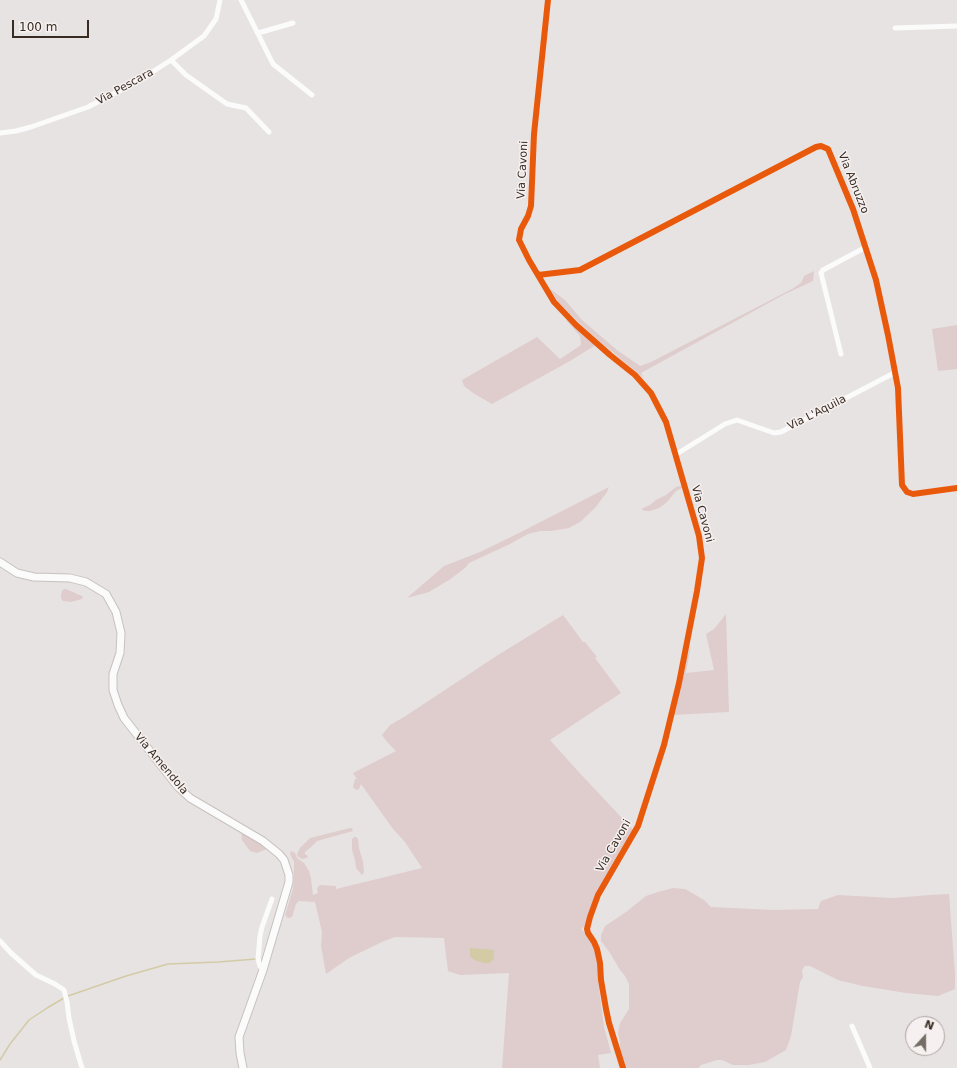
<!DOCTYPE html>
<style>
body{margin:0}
#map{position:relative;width:957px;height:1068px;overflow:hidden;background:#e7e3e2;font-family:"DejaVu Sans",sans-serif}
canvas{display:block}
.north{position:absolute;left:905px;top:1016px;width:40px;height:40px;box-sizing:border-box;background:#f6f1f0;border:1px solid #aaa29e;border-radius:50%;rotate:21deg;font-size:11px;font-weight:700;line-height:16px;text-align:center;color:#382c22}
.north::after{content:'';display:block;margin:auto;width:14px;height:18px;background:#756c65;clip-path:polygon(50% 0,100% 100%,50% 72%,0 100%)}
.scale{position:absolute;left:12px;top:20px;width:77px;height:18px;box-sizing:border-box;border:2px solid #382c22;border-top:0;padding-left:5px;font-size:12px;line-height:14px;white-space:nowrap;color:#382c22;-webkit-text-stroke:3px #f6f1f0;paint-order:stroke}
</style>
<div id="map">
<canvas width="957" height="1068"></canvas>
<div class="north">N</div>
<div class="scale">100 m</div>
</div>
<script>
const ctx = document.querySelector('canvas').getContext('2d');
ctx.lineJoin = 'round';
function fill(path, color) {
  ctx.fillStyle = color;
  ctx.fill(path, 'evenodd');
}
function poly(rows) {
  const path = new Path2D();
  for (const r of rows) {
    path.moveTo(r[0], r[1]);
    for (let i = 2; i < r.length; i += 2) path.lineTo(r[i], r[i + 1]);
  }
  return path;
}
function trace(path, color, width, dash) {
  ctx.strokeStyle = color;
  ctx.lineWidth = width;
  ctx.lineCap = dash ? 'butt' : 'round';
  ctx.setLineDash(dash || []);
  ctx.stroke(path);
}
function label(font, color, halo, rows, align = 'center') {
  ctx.font = font + ' "DejaVu Sans",sans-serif';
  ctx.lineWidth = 3;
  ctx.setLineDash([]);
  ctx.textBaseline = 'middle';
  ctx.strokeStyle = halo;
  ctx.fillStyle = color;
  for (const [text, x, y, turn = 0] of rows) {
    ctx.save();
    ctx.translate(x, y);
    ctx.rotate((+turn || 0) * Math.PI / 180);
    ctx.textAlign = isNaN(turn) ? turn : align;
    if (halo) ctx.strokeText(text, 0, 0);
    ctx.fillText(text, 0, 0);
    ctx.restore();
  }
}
const green = poly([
 [814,271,813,281,785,294,641,373,644,378,594,337,559,303,549,288,565,300,582,320,617,350,640,366,651,362,792,289,801,283,804,276],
 [569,318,596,344,594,346,570,361,492,404,473,393,464,386,462,380,537,337,560,359,581,345,580,336,566,320],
 [957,325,957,369,938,371,932,329],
 [683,485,682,488,676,491,667,502,659,508,650,511,645,511,641,509,650,505,656,500,666,495,676,487],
 [609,487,607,492,595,508,580,522,569,528,551,531,540,531,528,534,508,545,469,563,465,568,449,580,429,592,407,598,444,566,480,552,519,533],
 [64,589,66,589,82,596,83,597,82,599,71,602,63,601,61,598,61,595,62,591],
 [726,614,729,712,673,715,686,659,691,645,686,673,714,670,706,634,714,629],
 [563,615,583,642,585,642,597,657,595,658,621,693,550,740,576,769,634,831,604,880,587,925,581,929,585,933,593,945,596,952,600,977,598,980,604,1027,611,1053,598,1055,600,1068,502,1068,509,973,460,975,448,971,444,938,395,937,384,941,349,958,326,974,321,946,322,932,315,902,299,901,296,904,292,917,288,918,285,915,293,889,294,879,294,862,290,854,291,851,295,853,297,858,304,863,309,871,311,879,313,895,318,893,317,889,318,887,320,885,336,886,336,889,422,868,405,842,393,829,361,784,359,789,357,790,355,789,353,787,355,779,357,779,353,773,396,751,387,742,382,735,390,725,404,717,498,655],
 [350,828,352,828,353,831,317,841,310,848,305,852,305,854,308,856,307,858,302,859,297,856,297,854,300,848,310,838],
 [241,831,268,847,267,849,257,853,250,851,242,840],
 [354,837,356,837,358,839,359,848,363,862,364,872,362,875,356,868,355,860,352,850,352,839],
 [673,888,685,889,694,894,704,900,711,907,774,910,818,909,821,901,838,895,893,898,930,895,949,894,955,973,955,989,938,996,906,993,863,986,838,980,810,966,805,966,802,970,803,977,800,982,791,1036,786,1050,765,1062,749,1065,733,1065,722,1060,717,1060,701,1065,698,1068,626,1068,620,1049,620,1042,618,1033,620,1023,629,1009,629,984,625,976,620,970,610,953,601,941,601,935,605,926,626,912,646,896,658,892]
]);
const water = poly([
 [470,948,494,950,494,959,489,963,484,963,476,961,470,956]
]);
const stream = poly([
 [68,996,126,976,168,964,218,962,256,959],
 [0,1060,10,1044,29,1020,47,1008,64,998]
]);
const minor = poly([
 [241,0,273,64,312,95],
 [548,0,534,134,531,206,528,216,521,229,519,240,529,260,554,302,576,325,610,355,635,375,651,393,666,422,699,536,702,558,697,591,679,683,664,745,638,826,598,895,590,917,587,929,588,933,594,942,597,949,600,963,601,980,606,1009,609,1023,623,1068],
 [895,28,957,26],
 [258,33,293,23],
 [171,60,186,75,227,104,246,108,269,132],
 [0,133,16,131,31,127,88,107,121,90,146,76,171,60,204,36,216,19,220,0],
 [538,275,580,270,816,147,821,146,828,149,853,209,876,280,888,335,898,388,902,485,907,492,913,494,957,488],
 [841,354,821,273,823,270,866,247],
 [675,455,725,424,737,420,774,433,781,432,894,373],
 [0,941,11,953,36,975,55,984,64,990,67,1002,69,1018,74,1041,82,1068],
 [263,970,260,966,258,959,260,936,262,927,272,899],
 [852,1026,870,1068]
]);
const secondary = poly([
 [0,562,17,573,34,577,70,578,86,582,106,594,116,612,121,633,120,653,113,674,113,690,118,705,124,718,178,787,190,798,263,841,279,854,284,860,289,875,289,882,263,970,239,1037,240,1053,243,1068]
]);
const cycleway = poly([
 [548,0,534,134,531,206,528,216,521,229,519,240,529,260,554,302,576,325,610,355,635,375,651,393,666,422,699,536,702,558,697,591,679,683,664,745,638,826,598,895,590,917,587,929,588,933,594,942,597,949,600,963,601,980,606,1009,609,1023,623,1068],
 [538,275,580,270,816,147,821,146,828,149,853,209,876,280,888,335,898,388,902,485,907,492,913,494,957,488]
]);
const streetNames = [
 ["Via Pescara",125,87,-29],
 ["Via Cavoni",523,170,-87],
 ["Via Abruzzo",853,183,68],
 ["Via L'Aquila",817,413,-27],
 ["Via Cavoni",702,514,75],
 ["Via Amendola",161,764,50],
 ["Via Cavoni",614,846,-60]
];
fill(green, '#dfcdcd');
fill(water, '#d2cba6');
trace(stream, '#d2cba6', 1.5);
trace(secondary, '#c7c1bf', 9);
trace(minor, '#fbfbfb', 5);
trace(secondary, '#fbfbfb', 7);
trace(cycleway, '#e8590c', 6);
label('11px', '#382c22', '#f6f1f0', streetNames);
</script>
